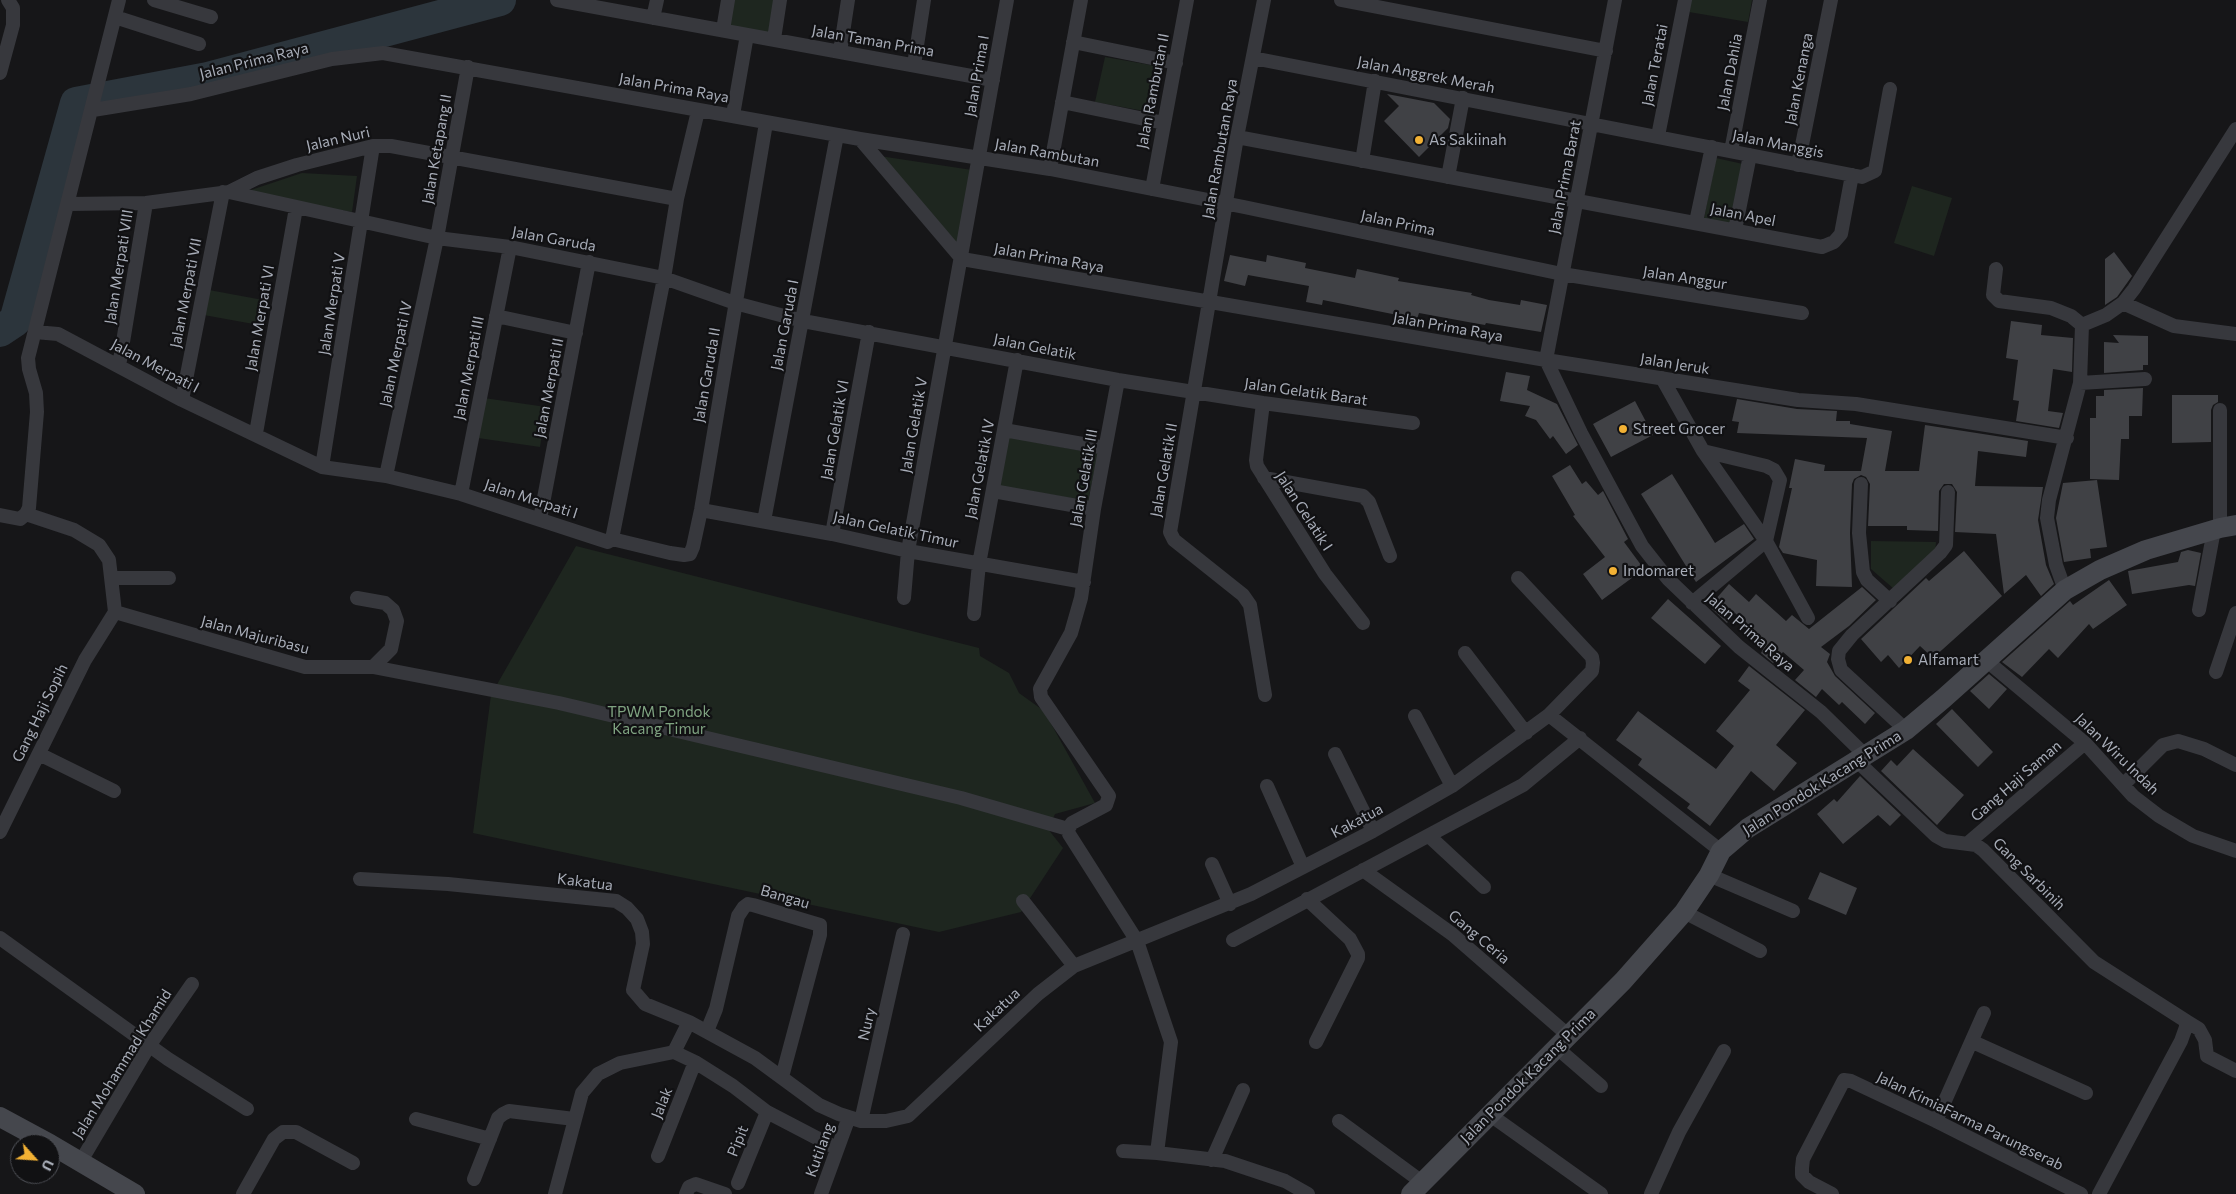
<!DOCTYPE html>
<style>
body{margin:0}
#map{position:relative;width:2236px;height:1194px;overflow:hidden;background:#161618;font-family:Commissioner,sans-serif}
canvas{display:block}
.north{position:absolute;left:10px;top:1134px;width:50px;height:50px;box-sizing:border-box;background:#111113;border:1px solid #4d4f55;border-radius:50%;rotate:116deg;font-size:14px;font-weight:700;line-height:20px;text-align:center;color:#a8adb8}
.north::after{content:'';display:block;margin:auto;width:18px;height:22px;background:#f2b134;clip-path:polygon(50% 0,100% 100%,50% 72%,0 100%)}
</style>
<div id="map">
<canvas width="2236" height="1194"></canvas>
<div class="north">U</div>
</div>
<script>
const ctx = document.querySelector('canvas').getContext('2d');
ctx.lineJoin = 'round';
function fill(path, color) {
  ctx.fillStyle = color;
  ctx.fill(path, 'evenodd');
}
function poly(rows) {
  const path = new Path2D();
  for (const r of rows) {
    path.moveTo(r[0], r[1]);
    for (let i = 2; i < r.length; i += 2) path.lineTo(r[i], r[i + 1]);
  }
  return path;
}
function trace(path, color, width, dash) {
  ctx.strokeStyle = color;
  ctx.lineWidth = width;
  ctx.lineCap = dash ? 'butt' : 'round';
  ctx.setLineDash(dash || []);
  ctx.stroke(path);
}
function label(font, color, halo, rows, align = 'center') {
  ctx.font = font + ' Commissioner,sans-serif';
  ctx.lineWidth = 4.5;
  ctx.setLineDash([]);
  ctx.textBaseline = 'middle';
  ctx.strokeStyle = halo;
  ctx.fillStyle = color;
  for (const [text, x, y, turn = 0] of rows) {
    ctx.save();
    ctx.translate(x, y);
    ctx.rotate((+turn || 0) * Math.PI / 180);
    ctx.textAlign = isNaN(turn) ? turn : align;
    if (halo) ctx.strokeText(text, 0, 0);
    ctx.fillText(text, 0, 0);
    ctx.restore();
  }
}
const green = poly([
 [732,0,776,0,770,33,728,25],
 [1691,0,1752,0,1748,22,1689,12],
 [1105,57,1162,67,1155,113,1095,102],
 [873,155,972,170,959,250],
 [1716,158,1743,164,1730,224,1704,218],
 [302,173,357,176,352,212,242,193],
 [1912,186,1952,198,1934,256,1894,243],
 [209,290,263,300,259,325,204,315],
 [484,398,546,407,540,447,478,438],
 [1008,437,1098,454,1088,501,999,486],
 [1871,541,1936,542,1935,555,1894,589,1871,569],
 [576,546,979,648,980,656,1009,673,1019,693,1044,711,1095,803,1055,814,1048,829,1063,848,1021,912,939,932,473,833,491,695]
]);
const river = poly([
 [0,331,15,321,76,103,208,78,500,0]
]);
const building = poly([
 [1387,94,1434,103,1450,119,1448,128,1419,157,1384,121,1399,106],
 [2114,252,2132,276,2117,297,2105,305,2105,259],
 [1230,255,1266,262,1267,255,1306,263,1305,268,1355,278,1357,269,1399,278,1398,281,1472,293,1471,295,1489,300,1520,305,1521,300,1547,305,1541,332,1486,323,1485,325,1468,322,1419,313,1417,319,1323,300,1322,305,1306,302,1309,286,1248,275,1245,286,1224,281],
 [2011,321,2042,325,2041,335,2073,338,2072,372,2053,369,2048,411,2063,413,2059,428,2016,421,2019,401,2013,400,2018,360,2006,358],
 [2113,335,2148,336,2148,365,2143,365,2143,370,2104,373,2104,342,2119,343],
 [1506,372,1530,376,1527,390,1557,404,1578,445,1566,454,1553,436,1550,439,1536,420,1525,416,1530,406,1500,401],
 [2143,388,2142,416,2129,416,2129,439,2121,439,2119,480,2090,479,2090,418,2096,418,2096,396,2104,396,2104,390],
 [2172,395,2218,395,2218,402,2213,405,2211,410,2211,442,2172,443],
 [1737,399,1797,409,1837,411,1836,421,1850,421,1850,424,1892,431,1885,471,1919,471,1925,425,2028,441,2026,457,1978,451,1975,486,2043,487,2038,520,2046,565,2054,584,2041,596,2026,575,2004,594,1996,534,1955,532,1957,492,1952,484,1944,484,1939,491,1938,531,1907,530,1907,526,1868,526,1870,484,1866,477,1861,475,1854,479,1852,484,1850,533,1852,587,1816,586,1817,560,1783,553,1779,547,1792,488,1789,488,1795,459,1825,465,1824,471,1861,471,1867,438,1737,433,1739,422,1732,421],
 [1635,401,1653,435,1611,457,1593,424],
 [1570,465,1582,484,1586,481,1598,495,1603,491,1628,539,1624,542,1644,569,1602,600,1583,574,1605,557,1573,516,1575,515,1552,476],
 [1672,474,1715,543,1744,524,1754,539,1696,582,1641,494],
 [2097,480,2107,547,2090,549,2091,558,2064,562,2056,518,2063,483],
 [2188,550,2201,553,2195,586,2189,585,2132,594,2128,571,2178,562,2181,552],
 [1964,551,2002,596,1933,658,1920,646,1899,668,1888,655,1881,662,1861,639,1926,578,1929,581],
 [2109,580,2127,605,2093,629,2089,624,2058,658,2049,649,2022,677,2002,662,2070,601,2073,605],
 [1729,584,1749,602,1756,594,1786,621,1792,615,1809,629,1862,587,1876,600,1849,626,1821,647,1830,654,1827,662,1835,676,1875,713,1865,724,1842,702,1839,705,1822,689,1816,697,1795,680,1804,670,1783,652,1773,663,1761,653,1767,642,1735,613,1727,623,1712,609,1718,603,1715,600],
 [1668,599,1721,646,1705,664,1651,618],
 [1749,666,1805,710,1776,745,1797,763,1774,791,1751,771,1710,826,1687,808,1690,804,1638,765,1642,759,1616,740,1638,711,1716,769,1734,746,1716,731,1750,690,1738,681],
 [1989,674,2007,689,1989,709,1970,691],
 [1952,709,1993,752,1978,767,1936,724],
 [1913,749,1964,795,1937,825,1881,771,1891,760,1897,766],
 [1860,776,1901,815,1890,826,1878,815,1843,844,1817,814,1834,799,1837,802],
 [1820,872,1857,888,1846,915,1808,899]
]);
const street = poly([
 [154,0,211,17],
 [557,0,993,80],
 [1264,0,1237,137,1170,532,1174,540,1243,595,1250,605,1265,695],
 [1341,0,1606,51],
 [115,17,199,44],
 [653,18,657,0],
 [723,30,728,0],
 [774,39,780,0],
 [1073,42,1176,63],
 [840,52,848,0],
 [1253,58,1862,177,1875,171,1890,89],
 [914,65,924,0],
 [0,73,13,25,13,8,8,0],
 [1062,102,1164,123],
 [93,110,191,94,332,59,383,53,860,139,1050,169,1244,207,1562,274,1802,313],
 [733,115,747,35],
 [1658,136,1685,0],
 [1237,137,1822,247,1834,242,1841,234,1852,175],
 [860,139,962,259,1546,360,1798,400,1856,404,2067,438],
 [1731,151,1760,0],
 [1362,161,1375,81],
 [1798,165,1831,0],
 [1050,169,1081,0],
 [1448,177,1463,98],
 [1152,189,1187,0],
 [229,192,437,238,510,247,664,278,735,303,803,321,1118,380,1263,403,1413,423],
 [68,204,146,203,229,192,257,178,297,165,373,146,391,146,677,199],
 [1696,222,1712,147],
 [1735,230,1750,155],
 [1996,269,1993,295,1999,301,2051,308,2071,316,2082,325],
 [2123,303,2174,326,2236,334],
 [496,316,576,333],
 [35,332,58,334,182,400,322,467,386,476,461,494,608,542,612,539,670,553,684,555,690,554,693,547,701,510,766,123],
 [1546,360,1581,433,1642,546,1668,579,1739,647,1821,712,1866,756],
 [1546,360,1615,0],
 [119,366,146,203],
 [1662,378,1703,451,1766,541,1808,618],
 [1118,380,1094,509,1081,598,1071,633,1040,689,1041,697,1109,796,1106,805,1072,823,1068,829,1069,834,1137,941,1171,1042,1157,1153],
 [2080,383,2145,379],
 [182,400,223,192],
 [1263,403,1256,460,1257,466,1325,574,1363,623],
 [1004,430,1105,448],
 [256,433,296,208],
 [322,467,373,146],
 [386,476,437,238,468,67],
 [1264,478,1363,496,1369,502,1390,556],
 [1861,484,1859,533,1863,572,1867,580,1890,601],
 [993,491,1094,509],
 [461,494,510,247],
 [701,510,832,534,908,551,1084,582],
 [26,514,29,508,37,412,36,393,29,369,28,358,119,0],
 [26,514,74,530,99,545,109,560,115,612],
 [0,515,20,519,26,514],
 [540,519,589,262],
 [764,521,837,135],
 [2220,528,2220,410],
 [832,534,869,332],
 [612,539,664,278,677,199,698,111],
 [111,578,169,578],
 [2065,590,2056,565,2047,518,2049,500,2080,383,2082,325,2106,315,2123,303,2134,289,2236,129],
 [357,598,385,603,393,610,397,621,391,649,373,667],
 [904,598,908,551,1007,0],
 [1692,603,1766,541,1780,480,1774,470,1766,466,1703,451],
 [2199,610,2214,530],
 [115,612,305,667,373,667,559,703,961,798,1068,829],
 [974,614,979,564,1017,360],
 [1465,653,1526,733],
 [1987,661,2085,743,2133,796,2159,816,2193,836,2236,851],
 [2216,672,2236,613],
 [1549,715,1721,851],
 [1415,716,1452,786],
 [1906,730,1841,670,1838,659,1839,651,1852,635,1940,553,1946,545,1948,492],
 [39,754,114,791],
 [1335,754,1373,831],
 [1857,761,1936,836,1945,841,1976,845,1983,850,2094,962,2186,1021,2186,1027,2181,1041,2099,1194],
 [2123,785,2163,745,2178,741,2204,749,2236,765],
 [1267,786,1303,867],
 [0,832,85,660,115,612],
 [1429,836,1484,887],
 [1968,843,2085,743],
 [1212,864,1230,904],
 [1363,870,1452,934,1569,1036],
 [1709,875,1793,911],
 [360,879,448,884,616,901,627,908,637,919,642,932,643,944,633,990,645,1004,689,1022,755,1058,819,1105,839,1114,861,1121,886,1121,908,1116,1038,994,1074,966,1251,894,1373,831,1452,786,1549,715,1592,671,1593,663,1592,657,1518,578],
 [1307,899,1350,939,1358,954,1358,958,1316,1042],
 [1023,901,1074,966],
 [1684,912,1760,951],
 [0,938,168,1059,247,1109],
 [1233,940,1523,785,1580,738],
 [2186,1021,2199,1029,2205,1040,2207,1056,2236,1071],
 [707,1031,716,1009,738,916,744,907,748,904,753,905,820,925,820,935,782,1077],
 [1973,1042,2086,1093],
 [1557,1048,1601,1086],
 [674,1052,689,1022],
 [1489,1114,1601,1194],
 [416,1119,490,1139],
 [861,1121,903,934],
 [1339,1121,1422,1182],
 [1936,1121,1984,1013],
 [1123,1151,1157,1153,1225,1161,1285,1181,1308,1194],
 [658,1156,695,1062],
 [1212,1160,1243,1090],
 [81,1161,149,1046,192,984],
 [474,1179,498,1118,503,1114,509,1111,574,1119],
 [738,1183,767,1112],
 [243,1194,274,1139,283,1132,296,1132,353,1163],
 [555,1194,582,1093,598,1074,620,1063,674,1052,695,1062,733,1086,767,1112,836,1148],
 [686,1194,689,1187,696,1184,725,1194],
 [821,1194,849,1117],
 [1651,1194,1679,1132,1724,1051],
 [1832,1194,1809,1182,1802,1175,1802,1168,1803,1159,1844,1080,1851,1081,1936,1121,2081,1194]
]);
const secondary = poly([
 [0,1117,50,1144],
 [50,1144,135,1194],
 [1411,1194,1623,981,1684,912,1709,875,1721,851,1748,828,1906,730,1943,699,2065,590,2100,570,2146,550,2220,528,2236,525]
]);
const markers = [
 [1419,140,5,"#f2b134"],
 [1623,429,5,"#f2b134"],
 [1613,571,5,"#f2b134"],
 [1908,660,5,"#f2b134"]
];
const streetNames = [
 ["Jalan Taman Prima",873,41,10],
 ["Jalan Prima Raya",254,61,-14],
 ["Jalan Teratai",1655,65,-79],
 ["Jalan Dahlia",1730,72,-79],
 ["Jalan Anggrek Merah",1426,75,11],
 ["Jalan Prima I",977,76,-80],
 ["Jalan Kenanga",1799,79,-79],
 ["Jalan Prima Raya",674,88,10],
 ["Jalan Rambutan II",1153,91,-79],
 ["Jalan Nuri",338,139,-13],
 ["Jalan Manggis",1778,144,11],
 ["Jalan Ketapang II",437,149,-80],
 ["Jalan Rambutan Raya",1220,149,-80],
 ["Jalan Rambutan",1047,153,10],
 ["Jalan Prima Barat",1565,177,-79],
 ["Jalan Apel",1743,215,11],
 ["Jalan Prima",1398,223,12],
 ["Jalan Garuda",554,239,10],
 ["Jalan Prima Raya",1049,258,10],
 ["Jalan Merpati VIII",119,267,-81],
 ["Jalan Anggur",1685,278,9],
 ["Jalan Merpati VII",186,293,-79],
 ["Jalan Merpati V",332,304,-81],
 ["Jalan Merpati VI",260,318,-80],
 ["Jalan Garuda I",785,325,-79],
 ["Jalan Prima Raya",1448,327,10],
 ["Jalan Gelatik",1035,347,11],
 ["Jalan Merpati IV",396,354,-78],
 ["Jalan Jeruk",1675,364,9],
 ["Jalan Merpati I",155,366,28],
 ["Jalan Merpati III",469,368,-79],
 ["Jalan Garuda II",707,375,-80],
 ["Jalan Merpati II",549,388,-79],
 ["Jalan Gelatik Barat",1306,392,8],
 ["Jalan Gelatik V",914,425,-80],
 ["Jalan Gelatik VI",835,430,-80],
 ["Jalan Gelatik IV",980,469,-79],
 ["Jalan Gelatik II",1164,470,-80],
 ["Jalan Gelatik III",1084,478,-80],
 ["Jalan Merpati I",531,499,18],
 ["Jalan Gelatik I",1304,511,57],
 ["Jalan Gelatik Timur",896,530,12],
 ["Jalan Prima Raya",1750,632,41],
 ["Jalan Majuribasu",255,635,15],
 ["Gang Haji Sopih",40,713,-64],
 ["Jalan Wiru Indah",2117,754,44],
 ["Gang Haji Saman",2016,781,-41],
 ["Jalan Pondok Kacang Prima",1822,783,-32],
 ["Kakatua",1357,821,-28],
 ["Gang Sarbinih",2029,874,45],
 ["Kakatua",585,882,7],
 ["Bangau",785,897,16],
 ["Gang Ceria",1479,937,40],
 ["Kakatua",997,1010,-43],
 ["Nury",867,1024,-77],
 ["Jalan Mohammad Khamid",122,1064,-58],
 ["Jalan Pondok Kacang Prima",1528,1076,-45],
 ["Jalak",662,1103,-68],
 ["Jalan KimiaFarma Parungserab",1970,1121,26],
 ["Pipit",738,1141,-68],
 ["Kutilang",820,1150,-70]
];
const poiNames = [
 ["As Sakiinah",1429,140],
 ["Street Grocer",1633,429],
 ["Indomaret",1623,571],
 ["Alfamart",1918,660]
];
const parkNames = [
 ["TPWM Pondok",659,712],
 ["Kacang Timur",659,729]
];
fill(green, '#1e261f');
trace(river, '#2c353c', 32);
fill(building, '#404145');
trace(street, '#37383d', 14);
trace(secondary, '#45474d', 20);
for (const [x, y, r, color] of markers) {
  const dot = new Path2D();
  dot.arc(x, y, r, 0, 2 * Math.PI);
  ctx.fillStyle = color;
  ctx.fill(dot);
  trace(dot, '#111113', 2);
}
label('15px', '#a8adb8', '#111113', streetNames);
label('15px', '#a8adb8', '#111113', poiNames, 'left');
label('15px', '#7fa381', '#111113', parkNames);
</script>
